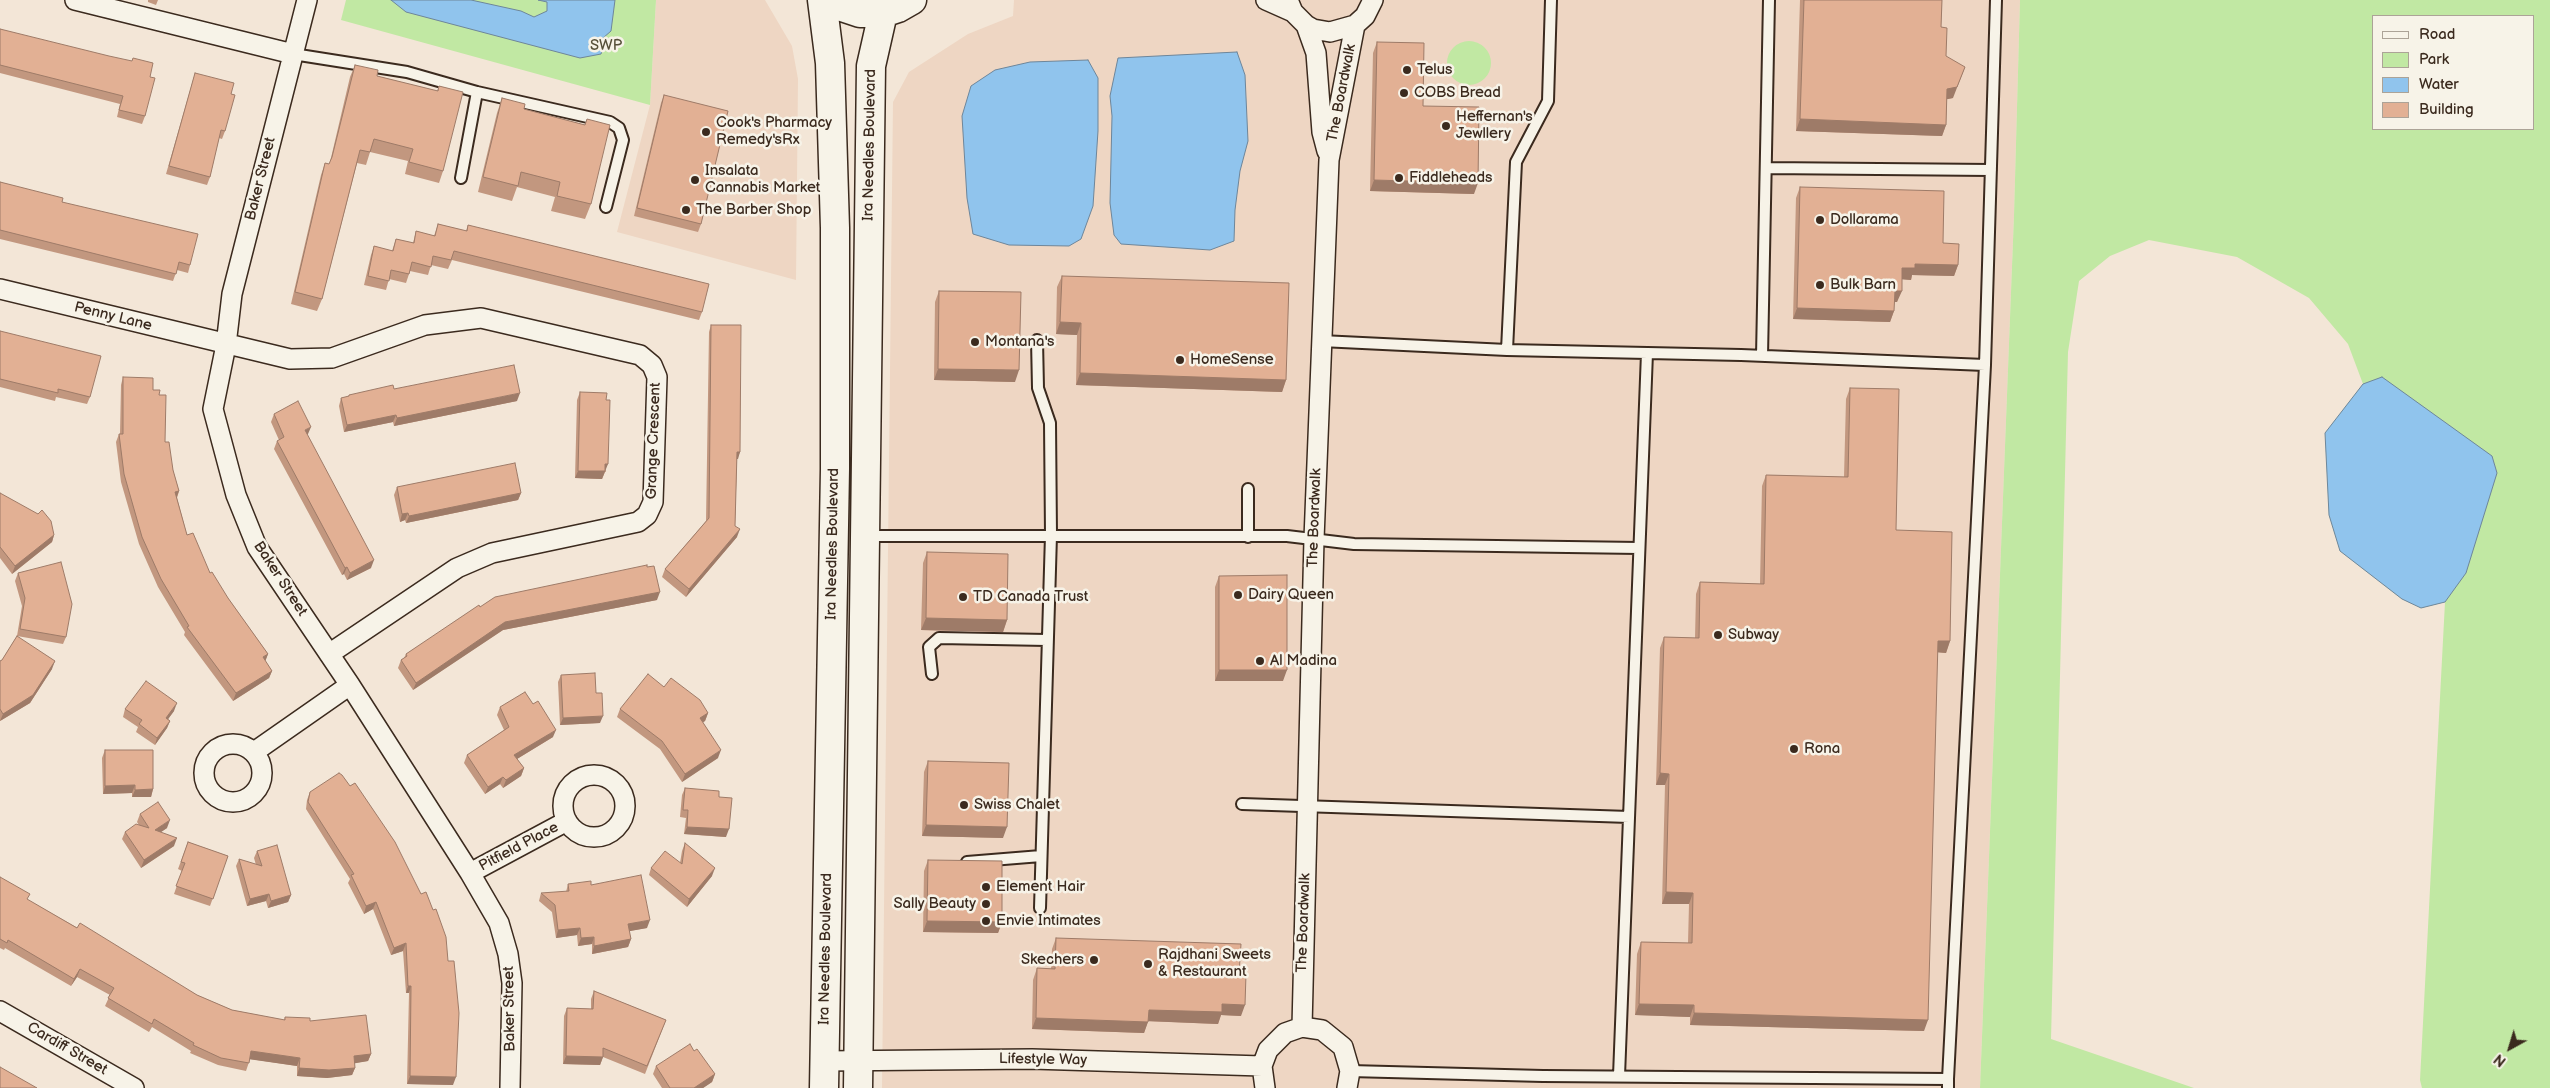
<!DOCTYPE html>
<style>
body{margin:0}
#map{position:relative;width:2550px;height:1088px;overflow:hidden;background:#f3e6d7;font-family:"Balsamiq Sans",sans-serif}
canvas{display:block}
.legend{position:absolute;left:2372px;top:15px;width:162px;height:115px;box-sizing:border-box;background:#f7f3e8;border:1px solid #aca397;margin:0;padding:6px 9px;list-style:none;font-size:15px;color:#3b2a1e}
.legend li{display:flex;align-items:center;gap:10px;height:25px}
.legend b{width:25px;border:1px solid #aca397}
.north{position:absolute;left:2485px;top:1023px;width:50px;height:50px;-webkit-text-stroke:4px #f7f3e8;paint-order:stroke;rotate:219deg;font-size:14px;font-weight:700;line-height:20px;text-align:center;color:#3b2a1e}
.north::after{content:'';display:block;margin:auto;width:18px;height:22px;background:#3b2a1e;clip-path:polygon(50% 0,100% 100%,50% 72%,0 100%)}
</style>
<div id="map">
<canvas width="2550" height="1088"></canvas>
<ul class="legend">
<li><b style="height:6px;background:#f7f3e8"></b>Road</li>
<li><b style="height:14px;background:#c1e8a3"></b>Park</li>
<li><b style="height:14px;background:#90c4ed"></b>Water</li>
<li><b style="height:14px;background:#e2b094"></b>Building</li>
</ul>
<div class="north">N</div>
</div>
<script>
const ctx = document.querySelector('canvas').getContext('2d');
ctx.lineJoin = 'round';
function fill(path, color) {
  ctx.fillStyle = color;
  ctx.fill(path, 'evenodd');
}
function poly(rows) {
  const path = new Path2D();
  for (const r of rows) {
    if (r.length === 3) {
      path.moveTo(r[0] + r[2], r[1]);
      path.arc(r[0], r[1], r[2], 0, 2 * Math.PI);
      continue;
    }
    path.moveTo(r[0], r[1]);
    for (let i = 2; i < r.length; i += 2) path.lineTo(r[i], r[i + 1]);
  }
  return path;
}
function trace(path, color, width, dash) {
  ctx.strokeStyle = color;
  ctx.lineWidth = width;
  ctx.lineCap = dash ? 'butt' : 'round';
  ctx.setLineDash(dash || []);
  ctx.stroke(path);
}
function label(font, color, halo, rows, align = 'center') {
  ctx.font = font + ' "Balsamiq Sans",sans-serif';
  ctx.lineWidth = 5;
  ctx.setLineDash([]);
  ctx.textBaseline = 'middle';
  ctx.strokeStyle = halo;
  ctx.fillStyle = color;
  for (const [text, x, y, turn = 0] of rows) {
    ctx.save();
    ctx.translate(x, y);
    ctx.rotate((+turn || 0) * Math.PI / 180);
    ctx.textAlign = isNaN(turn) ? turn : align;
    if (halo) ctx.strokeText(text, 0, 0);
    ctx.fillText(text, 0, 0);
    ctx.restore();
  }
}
const built = poly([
 [656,0,765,0,792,46,798,79,796,280,617,232,650,105],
 [1014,0,2020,0,2014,215,1980,1088,882,1088,893,102,909,72,968,34,1013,16]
]);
const green = poly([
 [346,0,656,0,650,105,341,20],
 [2020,0,2550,0,2550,1088,2422,1088,2420,1080,2445,602,2421,608,2402,599,2340,551,2329,515,2325,433,2363,384,2348,344,2309,298,2237,257,2149,240,2110,256,2079,281,2068,352,2051,1039,2194,1088,1980,1088,2014,215],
 [2374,16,2534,16,2534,129,2374,129],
 [1469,63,22]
]);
const water = poly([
 [391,0,471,0,521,11,534,17,547,11,547,2,538,0,615,0,611,31,603,38,604,46,601,54,580,58,406,12,391,0],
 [1237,52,1245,75,1248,141,1240,171,1235,210,1234,241,1210,250,1121,244,1114,235,1110,203,1112,116,1110,96,1118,58,1237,52],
 [1088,60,1098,78,1098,131,1093,206,1081,239,1069,246,1009,245,973,234,967,198,962,116,971,86,995,70,1030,62,1088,60],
 [2382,377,2492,456,2497,473,2466,573,2445,602,2421,608,2402,599,2340,551,2329,515,2325,433,2363,384,2382,377]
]);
const service = poly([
 [293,54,407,72,477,92,610,122,619,128,623,140,606,207],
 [1766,168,1991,170],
 [461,178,477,92],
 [1037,340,1038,388,1050,423,1051,535,1040,908],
 [1321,341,1507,350,1741,355,1985,365],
 [1507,350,1516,162,1548,101,1551,0],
 [1762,356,1769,0],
 [1248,489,1248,537],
 [866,536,1287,536,1354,544,1639,548],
 [932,674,929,647,939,638,1047,640],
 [1242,804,1629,817],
 [967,862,1041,856],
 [1350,1071,1543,1076,1948,1079,1948,1088],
 [1619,1076,1647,353],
 [1948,1079,1985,365,1996,0]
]);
const minor = poly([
 [75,0,293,54],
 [307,0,232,294,226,345,213,409,236,495,257,547,350,685,470,873,499,923,508,954,512,983,510,1088],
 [1266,0,1293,12],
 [1288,0,1293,12,1306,25,1313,29,1330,32,1355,25,1365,16,1373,0],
 [1306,25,1316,53,1322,132,1327,151],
 [0,289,290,359,332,358,425,325,481,318,640,355,652,365,657,377,653,502,647,515,638,522,492,553,457,568,329,654],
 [233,773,29],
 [254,752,350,685],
 [594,806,31],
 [470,873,567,821],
 [0,1011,134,1088],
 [1302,1027,1314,539,1329,160,1355,25],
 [825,1061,1032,1059,1262,1066],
 [1265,1088,1262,1066,1268,1050,1285,1033,1302,1027,1322,1030,1343,1047,1350,1071,1347,1088]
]);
const secondary = poly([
 [822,0,830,63,835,228,835,469,824,1088],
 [831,0,839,6,860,13,883,13,898,8,912,0],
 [858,1088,871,66,883,13]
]);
const wall = poly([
 [148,0,158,0,156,5,148,2],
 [1800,0,1942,0,1941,27,1953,98,1947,99,1946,125,1942,136,1796,131],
 [0,29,150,77,145,116,142,124,117,117,120,104,0,73],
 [1377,42,1423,106,1474,194,1370,191,1373,53],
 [355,65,377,76,437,91,439,86,443,171,439,183,405,174,408,161,370,152,366,165,357,163,322,299,317,311,291,304,321,175,325,163,329,164,330,162,350,77],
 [195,73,231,94,225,131,222,139,219,138,210,177,207,185,166,174],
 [664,95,701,224,698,232,634,216,661,103],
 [502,98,524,109,585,125,587,119,591,204,585,219,551,211,555,197,517,187,512,201,478,192,497,113],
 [0,182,62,202,190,265,188,273,177,270,173,281,0,239],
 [1800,187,1943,243,1958,265,1954,276,1912,275,1911,280,1902,279,1897,302,1894,302,1894,311,1890,322,1793,319,1796,198],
 [438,224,466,231,468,225,702,312,699,320,452,260,448,269,431,265,428,275,410,271,406,283,389,279,386,290,364,285,371,255,374,246,392,251,396,239,413,243,416,231,434,236],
 [1062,276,1286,380,1282,392,1076,385,1077,335,1056,334,1057,287],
 [939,291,1015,382,934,380,935,302],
 [711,325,740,452,737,459,735,526,737,537,686,597,662,577,665,569,706,521,709,332],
 [0,331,90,397,87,404,56,397,55,401,0,387],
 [123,377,153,390,159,395,165,442,179,491,177,498,187,535,210,573,268,654,265,661,272,671,269,678,233,701,184,635,185,632,158,587,139,544,121,482,116,442,119,434,120,434,121,385],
 [1850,388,1896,530,1950,641,1946,653,1937,652,1924,1031,1690,1025,1690,1017,1635,1015,1637,954,1641,942,1688,943,1689,904,1662,904,1665,785,1656,785,1660,648,1664,637,1695,638,1696,594,1700,582,1760,584,1762,486,1766,475,1844,477,1846,399],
 [394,389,517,401,394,426,393,422,344,432,339,406,341,398,348,397,349,395],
 [580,392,606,472,605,472,602,479,575,478,577,400],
 [274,414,308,434,307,435,371,568,347,580,344,574,342,575,274,449,277,441,279,440,271,422],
 [397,487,521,493,518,500,406,523,405,520,400,522,394,495],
 [0,493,54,535,52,542,12,574,0,558],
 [927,552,1007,620,1003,632,921,630,923,563],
 [647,567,657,600,503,630,413,690,398,668,401,660,404,658,406,654,480,607],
 [18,573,66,637,63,644,17,636,52,669,30,703,0,721,0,661,2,660,17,636,22,606,15,581],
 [1219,576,1283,681,1215,681,1215,587],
 [561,675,596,693,600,723,560,725,558,682],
 [664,687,708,713,705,721,703,722,718,758,682,782,660,749,617,717,620,709],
 [500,707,553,737,517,759,524,768,521,776,503,788,500,784,485,794,464,763,467,755,504,730,497,715],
 [125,709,174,711,168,719,170,721,167,728,155,745,136,732,138,727,123,717],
 [105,750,153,789,151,797,132,797,132,793,103,794,102,758],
 [928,761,1003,838,922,836,924,772],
 [355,783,453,1085,407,1084,409,993,406,993,403,951,391,955,373,909,364,914,348,883,350,879,306,809,307,800,310,792,350,786],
 [685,788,719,797,726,837,684,834,686,818,680,817,682,795],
 [140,814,167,828,161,832,174,846,141,868,122,839,125,832,139,825,137,822],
 [188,842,228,856,210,906,174,894,182,871,178,869],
 [685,843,712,876,687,907,649,875,651,868,680,863,682,851],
 [257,851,291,895,288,902,268,908,266,901,247,906,236,866,239,859,256,865,254,858],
 [928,860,1002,922,998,933,923,932,924,871],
 [0,877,28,900,197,995,232,1010,284,1020,285,1017,310,1021,371,1054,368,1061,354,1063,355,1068,352,1075,327,1078,297,1076,297,1066,250,1059,246,1071,218,1065,190,1053,191,1051,152,1027,149,1032,105,1006,110,995,77,977,71,986,5,948,4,950,0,948],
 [568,884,591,885,647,928,629,931,631,939,628,947,592,954,592,944,578,946,577,935,556,938,552,912,539,901,541,893,566,892],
 [1056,938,1239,974,1241,1016,1221,1015,1218,1024,1148,1021,1144,1033,1032,1029,1033,980,1037,968,1051,969,1052,949],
 [594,991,666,1020,645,1074,603,1057,600,1065,563,1064,564,1016,567,1008,591,1009,591,999],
 [656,1066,715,1074,712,1082,703,1088,662,1088,653,1074]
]);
const shadedWall = poly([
 [1965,67,1953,98,1943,100,1947,89],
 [1800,119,1946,125,1942,136,1796,131],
 [1374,180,1478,183,1474,194,1370,191],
 [1915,264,1958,265,1954,276,1912,275,1911,280,1898,279,1902,268],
 [1895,291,1902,291,1897,302,1890,302],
 [1797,308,1894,311,1890,322,1793,319],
 [1060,322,1081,323,1077,335,1056,334],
 [938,369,1019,370,1015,382,934,380],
 [1080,373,1286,380,1282,392,1076,385],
 [520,393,517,401,394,426,397,418],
 [396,415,393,422,344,432,347,425],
 [311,427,308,434,302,438,305,430],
 [737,452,740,452,738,459,735,459],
 [605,464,608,464,602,479,575,478,578,471],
 [179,491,176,499,175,492],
 [521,493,518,500,406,523,409,516],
 [408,513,405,520,400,522,402,514],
 [740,529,737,537,686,597,689,589],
 [54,535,52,542,12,574,15,566],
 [374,560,371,568,347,580,350,573],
 [347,567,344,574,342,575,345,568],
 [660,592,657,600,503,630,413,690,416,683,505,622],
 [926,618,1007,620,1003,632,921,630],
 [1938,641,1950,641,1946,653,1934,652],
 [268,654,265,662,263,657],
 [55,661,52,669,30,703,0,721,3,714],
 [1219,670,1287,670,1283,681,1215,681],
 [272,671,269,678,233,701,236,693],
 [177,703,174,711,163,726,166,718],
 [708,713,705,721,697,726,700,718],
 [603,716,600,723,560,725,563,718],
 [170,721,167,728,155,745,157,738],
 [556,730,553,737,512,762,514,755],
 [721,750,718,758,682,782,685,774],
 [524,768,521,776,503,788,506,780],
 [1660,773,1669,774,1665,785,1656,785],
 [503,777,500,784,485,794,488,787],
 [135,785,132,793,103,794,105,786],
 [153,789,151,797,132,797,135,790],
 [170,820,167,828,152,838,155,830],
 [926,825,1007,827,1003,838,922,836],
 [687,827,729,829,726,837,684,834],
 [177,838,174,846,141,868,144,860],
 [715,868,712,876,687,907,689,899],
 [1666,892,1693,893,1689,904,1662,904],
 [269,894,266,901,247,906,250,899],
 [291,895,288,902,268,908,271,901],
 [376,902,373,909,364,914,366,906],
 [650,920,647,928,625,932,628,924],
 [927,921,1002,922,998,933,923,932],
 [580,928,577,935,556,938,558,930],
 [594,937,592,944,578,946,581,938],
 [631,939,628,947,592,954,594,946],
 [406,943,403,951,391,955,394,948],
 [80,969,77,977,71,986,74,979],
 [408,986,411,986,409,993,406,993],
 [1222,1004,1245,1005,1241,1016,1221,1015,1218,1024,1144,1021,1149,1010],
 [1639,1004,1694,1005,1690,1017,1635,1015],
 [1694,1013,1928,1020,1924,1031,1690,1025],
 [1036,1018,1148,1022,1144,1033,1032,1029],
 [251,1051,300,1058,297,1066,248,1059],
 [371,1054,368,1061,351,1064,354,1056],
 [566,1056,603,1057,600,1065,563,1064],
 [299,1068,355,1068,352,1075,327,1078,297,1076],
 [715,1074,712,1082,703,1088,694,1088],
 [410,1076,456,1077,453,1085,407,1084]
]);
const building = poly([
 [1804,0,1942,0,1941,27,1947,28,1946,56,1965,67,1957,87,1947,89,1946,125,1800,119,1804,0],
 [0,29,109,56,132,61,133,58,153,63,150,77,155,78,145,116,119,110,123,96,0,65,0,29],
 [1377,42,1424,43,1423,106,1479,107,1478,183,1374,180,1377,42],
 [355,65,378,70,377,76,438,91,439,86,463,92,443,171,409,162,413,149,374,139,370,152,360,150,322,299,295,292,325,163,329,164,332,157,355,65],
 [195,73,234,83,231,94,235,95,225,131,221,130,210,177,169,166,195,73],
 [664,95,728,111,701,224,637,208,664,95],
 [502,98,525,104,524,109,585,125,587,119,610,125,591,204,557,196,560,182,521,172,518,186,483,177,502,98],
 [0,182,63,198,62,202,198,234,190,265,179,262,176,274,0,230,0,182],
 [1800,187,1944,191,1943,243,1959,244,1958,265,1915,264,1915,268,1902,268,1902,291,1895,291,1894,311,1797,308,1800,187],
 [438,224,467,231,468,225,709,284,702,312,454,251,451,260,433,256,431,267,412,262,409,274,391,270,389,281,368,276,374,246,393,251,396,239,414,243,416,231,435,236,438,224],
 [1062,276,1289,283,1286,380,1080,373,1081,323,1060,322,1062,276],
 [939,291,1021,292,1019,370,938,369,939,291],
 [711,325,741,325,740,452,737,452,735,526,740,529,689,589,665,569,709,518,711,325],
 [0,331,101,356,90,397,58,389,58,393,0,379,0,331],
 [514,365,520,393,397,418,396,415,347,425,341,398,349,396,349,395,393,385,394,389,514,365],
 [123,377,153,378,153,390,160,390,159,395,166,395,165,442,169,442,173,470,179,491,175,492,187,535,193,533,210,573,212,572,228,598,268,654,263,657,272,671,236,693,187,627,189,626,161,579,142,537,124,474,119,434,123,434,123,377],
 [1850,388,1899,389,1896,530,1952,532,1950,641,1938,641,1928,1020,1694,1013,1694,1005,1639,1004,1641,942,1692,943,1693,893,1666,892,1669,774,1660,773,1664,637,1699,638,1700,582,1764,584,1766,475,1848,477,1850,388],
 [580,392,607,393,606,400,610,400,608,464,605,464,605,471,578,471,580,392],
 [298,401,311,427,305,430,374,560,350,573,347,567,345,568,277,441,284,437,274,414,298,401],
 [515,463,521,493,409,516,408,513,402,514,397,487,515,463],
 [0,493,38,514,42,510,51,521,54,535,15,566,0,547,0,493],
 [927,552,1008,554,1007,620,926,618,927,552],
 [61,562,72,604,66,637,20,629,25,598,18,573,61,562],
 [647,565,647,567,654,566,660,592,505,622,416,683,401,660,407,656,406,654,479,605,480,607,495,597,647,565],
 [1287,575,1287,670,1219,670,1219,576,1287,575],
 [17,636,55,661,33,695,3,714,0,709,0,661,2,660,17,636],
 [595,673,596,693,602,693,603,716,563,718,561,675,595,673],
 [648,674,664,687,671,678,700,700,708,713,700,718,721,750,685,774,662,741,620,709,648,674],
 [146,681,177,703,166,718,170,721,157,738,139,724,142,720,125,709,146,681],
 [525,692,533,704,538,701,556,730,514,755,524,768,506,780,503,777,488,787,467,755,509,727,500,707,525,692],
 [105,750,153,750,153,789,135,790,135,785,105,786,105,750],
 [928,761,1009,763,1007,827,926,825,928,761],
 [339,773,342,775,350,786,355,783,395,842,421,894,426,892,433,910,436,909,446,937,448,961,454,961,459,1013,456,1077,410,1076,411,986,408,986,406,943,394,948,376,902,366,906,351,875,354,874,308,802,310,792,339,773],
 [685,788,719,791,719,797,732,798,729,829,687,827,688,810,683,810,685,788],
 [158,802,170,820,155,830,177,838,144,860,125,832,136,824,149,828,140,814,158,802],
 [188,842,228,856,213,899,176,886,185,863,181,862,188,842],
 [685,843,715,868,689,899,651,868,665,851,682,864,685,843],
 [277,845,291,895,271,901,269,894,250,899,239,859,262,866,257,851,277,845],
 [928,860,1002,861,1002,922,927,921,928,860],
 [641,875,650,920,628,924,631,939,594,946,594,937,581,938,580,928,558,930,555,905,541,893,569,891,568,884,591,881,591,885,641,875],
 [0,877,30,894,27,899,77,928,80,923,197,995,232,1010,285,1020,285,1017,310,1018,310,1021,366,1015,371,1054,354,1056,355,1068,329,1070,299,1068,300,1058,251,1051,249,1063,221,1058,193,1045,194,1043,154,1019,152,1024,108,998,114,988,80,969,74,979,8,940,7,943,0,939,0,877],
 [1056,938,1241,944,1239,974,1246,974,1245,1005,1222,1004,1222,1012,1149,1010,1148,1022,1036,1018,1037,968,1055,969,1056,938],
 [594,991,666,1020,647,1066,603,1048,603,1057,566,1056,567,1008,593,1009,594,991],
 [690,1044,694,1051,697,1049,715,1074,694,1088,670,1088,656,1066,690,1044],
 [0,1067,37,1088,0,1088,0,1067]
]);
const markers = [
 [1407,70,5,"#3b2a1e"],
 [1404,93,5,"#3b2a1e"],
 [1446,126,5,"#3b2a1e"],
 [706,132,5,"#3b2a1e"],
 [1399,178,5,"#3b2a1e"],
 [695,180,5,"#3b2a1e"],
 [686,210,5,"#3b2a1e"],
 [1820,220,5,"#3b2a1e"],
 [1820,285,5,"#3b2a1e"],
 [975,342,5,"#3b2a1e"],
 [1180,360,5,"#3b2a1e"],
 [1238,595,5,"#3b2a1e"],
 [963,597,5,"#3b2a1e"],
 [1718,635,5,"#3b2a1e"],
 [1260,661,5,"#3b2a1e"],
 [1794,749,5,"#3b2a1e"],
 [964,805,5,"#3b2a1e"],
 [986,887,5,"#3b2a1e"],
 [986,904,5,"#3b2a1e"],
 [986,921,5,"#3b2a1e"],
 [1094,960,5,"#3b2a1e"],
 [1148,964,5,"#3b2a1e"]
];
const parkNames = [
 ["SWP",606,46]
];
const poiNames = [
 ["Telus",1417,70],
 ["COBS Bread",1414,93],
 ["Heffernan's",1456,117],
 ["Jewllery",1456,134],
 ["Cook's Pharmacy",716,123],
 ["Remedy'sRx",716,140],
 ["Insalata",705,171],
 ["Cannabis Market",705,188],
 ["Fiddleheads",1409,178],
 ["The Barber Shop",696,210],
 ["Dollarama",1830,220],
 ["Bulk Barn",1830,285],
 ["Montana's",985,342],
 ["HomeSense",1190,360],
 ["Dairy Queen",1248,595],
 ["TD Canada Trust",973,597],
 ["Subway",1728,635],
 ["Al Madina",1270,661],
 ["Rona",1804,749],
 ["Swiss Chalet",974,805],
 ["Element Hair",996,887],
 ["Sally Beauty",976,904,"right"],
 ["Envie Intimates",996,921],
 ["Rajdhani Sweets",1158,955],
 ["& Restaurant",1158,972],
 ["Skechers",1084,960,"right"]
];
const streetNames = [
 ["The Boardwalk",1342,93,-79],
 ["Ira Needles Boulevard",870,145,-89],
 ["Baker Street",261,179,-76],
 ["Penny Lane",113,317,14],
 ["Grange Crescent",654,441,-88],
 ["The Boardwalk",1315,518,-88],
 ["Ira Needles Boulevard",833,544,-89],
 ["Baker Street",280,579,57],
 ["Pitfield Place",519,847,-28],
 ["The Boardwalk",1304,923,-88],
 ["Ira Needles Boulevard",826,949,-89],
 ["Baker Street",510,1009,-91],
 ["Cardiff Street",67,1049,30],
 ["Lifestyle Way",1043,1060,1]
];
fill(built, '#eed6c3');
fill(green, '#c1e8a3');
fill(water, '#90c4ed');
trace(water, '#6e869a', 1);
trace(service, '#3b2a1e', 14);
trace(minor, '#3b2a1e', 22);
trace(secondary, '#3b2a1e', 31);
trace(service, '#f7f3e8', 10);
trace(minor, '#f7f3e8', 19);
trace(secondary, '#f7f3e8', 28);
fill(wall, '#c2977f');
fill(shadedWall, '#9e7b68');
fill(building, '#e2b094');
trace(building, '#9e7b68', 1);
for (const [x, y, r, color] of markers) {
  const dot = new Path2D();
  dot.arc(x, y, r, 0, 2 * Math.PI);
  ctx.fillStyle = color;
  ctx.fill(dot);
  trace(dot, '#f7f3e8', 2);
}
label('15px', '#565039', '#f7f3e8', parkNames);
label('15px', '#3b2a1e', '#f7f3e8', poiNames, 'left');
label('15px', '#3b2a1e', '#f7f3e8', streetNames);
</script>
